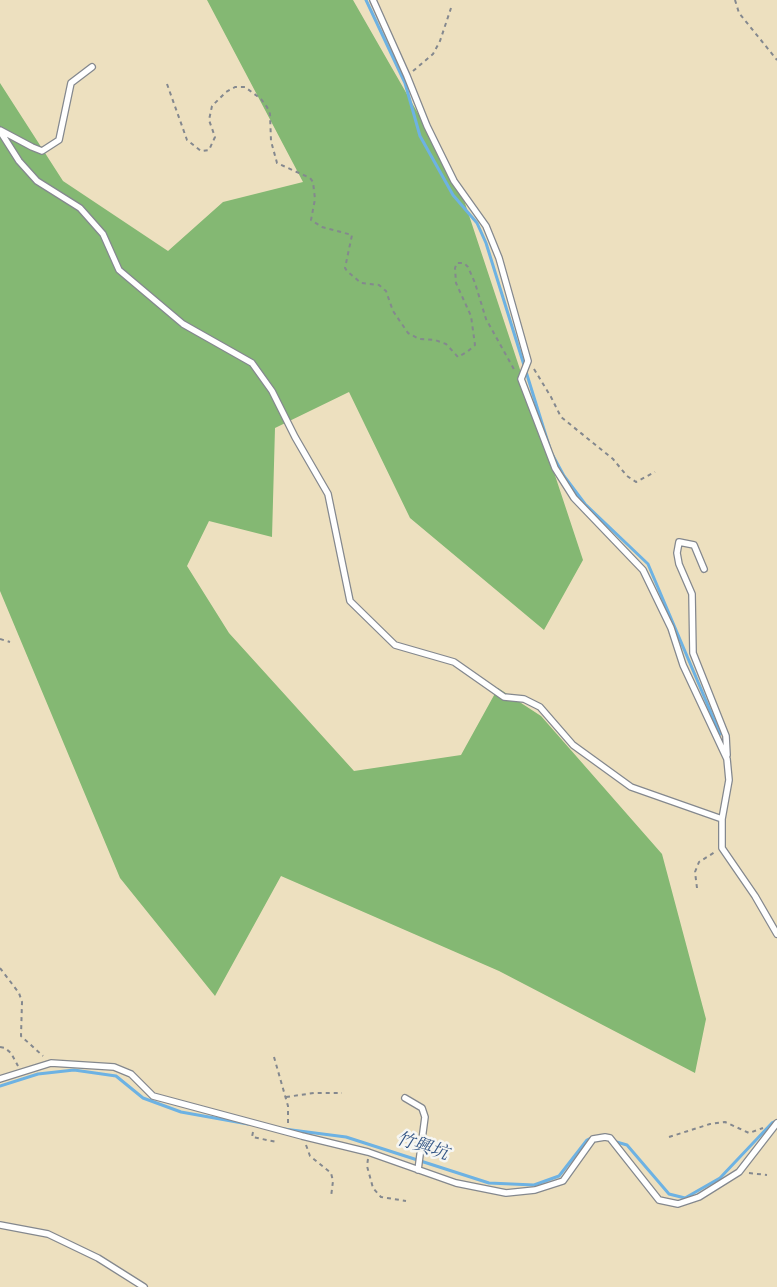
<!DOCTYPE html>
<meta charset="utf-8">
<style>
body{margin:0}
canvas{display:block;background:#ede0bf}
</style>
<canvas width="777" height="1287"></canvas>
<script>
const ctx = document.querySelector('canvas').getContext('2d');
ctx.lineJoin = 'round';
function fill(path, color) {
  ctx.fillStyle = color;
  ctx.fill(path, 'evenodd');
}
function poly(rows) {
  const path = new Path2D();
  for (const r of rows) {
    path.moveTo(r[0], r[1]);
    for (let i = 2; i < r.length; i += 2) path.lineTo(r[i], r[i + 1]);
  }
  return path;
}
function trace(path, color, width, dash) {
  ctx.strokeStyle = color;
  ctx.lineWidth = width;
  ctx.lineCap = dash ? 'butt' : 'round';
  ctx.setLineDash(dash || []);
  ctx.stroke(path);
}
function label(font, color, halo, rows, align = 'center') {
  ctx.font = font + ' "Gentium Book Plus","Noto Serif TC",serif';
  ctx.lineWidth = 5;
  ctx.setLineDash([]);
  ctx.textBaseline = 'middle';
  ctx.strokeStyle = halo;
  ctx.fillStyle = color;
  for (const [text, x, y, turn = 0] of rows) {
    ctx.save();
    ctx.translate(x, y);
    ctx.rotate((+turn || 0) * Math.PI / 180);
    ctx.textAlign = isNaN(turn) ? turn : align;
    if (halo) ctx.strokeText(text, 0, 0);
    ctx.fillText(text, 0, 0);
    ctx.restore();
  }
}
const forest = poly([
 [207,0,353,0,459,185,583,560,544,630,410,518,349,392,275,428,272,537,209,521,187,566,229,633,354,771,461,755,498,688,541,716,662,854,706,1019,695,1073,499,971,281,876,215,996,120,878,0,591,0,83,63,181,168,251,223,202,303,182]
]);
const stream = poly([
 [366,0,405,83,420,136,453,195,477,223,486,243,551,452,564,476,585,504,648,564,720,734],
 [0,1086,38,1074,74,1070,116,1076,143,1098,181,1112,248,1124],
 [284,1129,346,1137,489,1183,534,1185,559,1176,587,1140,593,1137],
 [613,1141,627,1145,669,1194,685,1198,720,1178,772,1123,777,1121]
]);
const path = poly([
 [735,0,739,13,777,60],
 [413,71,433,54,440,41,451,8],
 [167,84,187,140,201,151,209,150,215,137,209,120,212,106,226,92,235,87,245,87,261,99,267,107,270,114,271,141,277,163,310,178,313,182,315,199,311,220,322,227,352,235,345,268,347,271,361,283,379,285,386,291,393,311,408,333,419,339,435,340,446,344,458,357,467,352,475,345,471,316,456,283,455,268,457,263,464,263,468,267,475,283,486,319,515,371],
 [534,369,551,397,561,417,613,459,627,476,636,482,655,472],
 [0,639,10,642],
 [697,888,695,872,699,862,715,852],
 [0,968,19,993,22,1002,21,1036,43,1056],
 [0,1047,5,1048,11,1053,18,1066],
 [274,1057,288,1106,288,1125],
 [286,1097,314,1093,342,1093],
 [253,1132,252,1137,277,1142],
 [669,1137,710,1124,725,1122,749,1133,763,1128],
 [306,1145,310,1156,331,1173,333,1181,331,1197],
 [368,1159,367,1166,373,1188,381,1197,406,1201],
 [749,1173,767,1175]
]);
const lane = poly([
 [373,0,407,76,427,126,454,181,486,226,499,258,528,361,521,379,555,468,574,498,643,570,671,628,683,665,727,759,729,780,722,819,722,848,755,896,777,934],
 [0,130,32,147,42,151,59,140,71,83,92,67],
 [0,131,19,161,37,181,80,208,103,234,119,270,183,324,252,363,272,391,295,437,328,494,350,601,395,645,454,662,504,697,524,699,540,707,573,745,631,787,722,819],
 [704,569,694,545,679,542,677,553,679,564,692,594,693,653,726,736,727,755],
 [0,1079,51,1063,114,1067,131,1074,153,1096,302,1136,368,1152,456,1183,506,1193,535,1190,563,1181,593,1139,605,1137,610,1138,659,1200,678,1204,699,1197,739,1172,777,1123],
 [405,1098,422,1108,425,1117,418,1170],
 [0,1225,48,1234,98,1258,144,1287]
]);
const waterNames = [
 ["竹興坑",422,1147,18]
];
fill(forest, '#84b873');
trace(stream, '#6db2e3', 3);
trace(lane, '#84888e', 8);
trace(path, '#84888e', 2, [4, 4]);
trace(lane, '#fff', 5.5);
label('italic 18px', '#345686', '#f6f6f2', waterNames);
</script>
